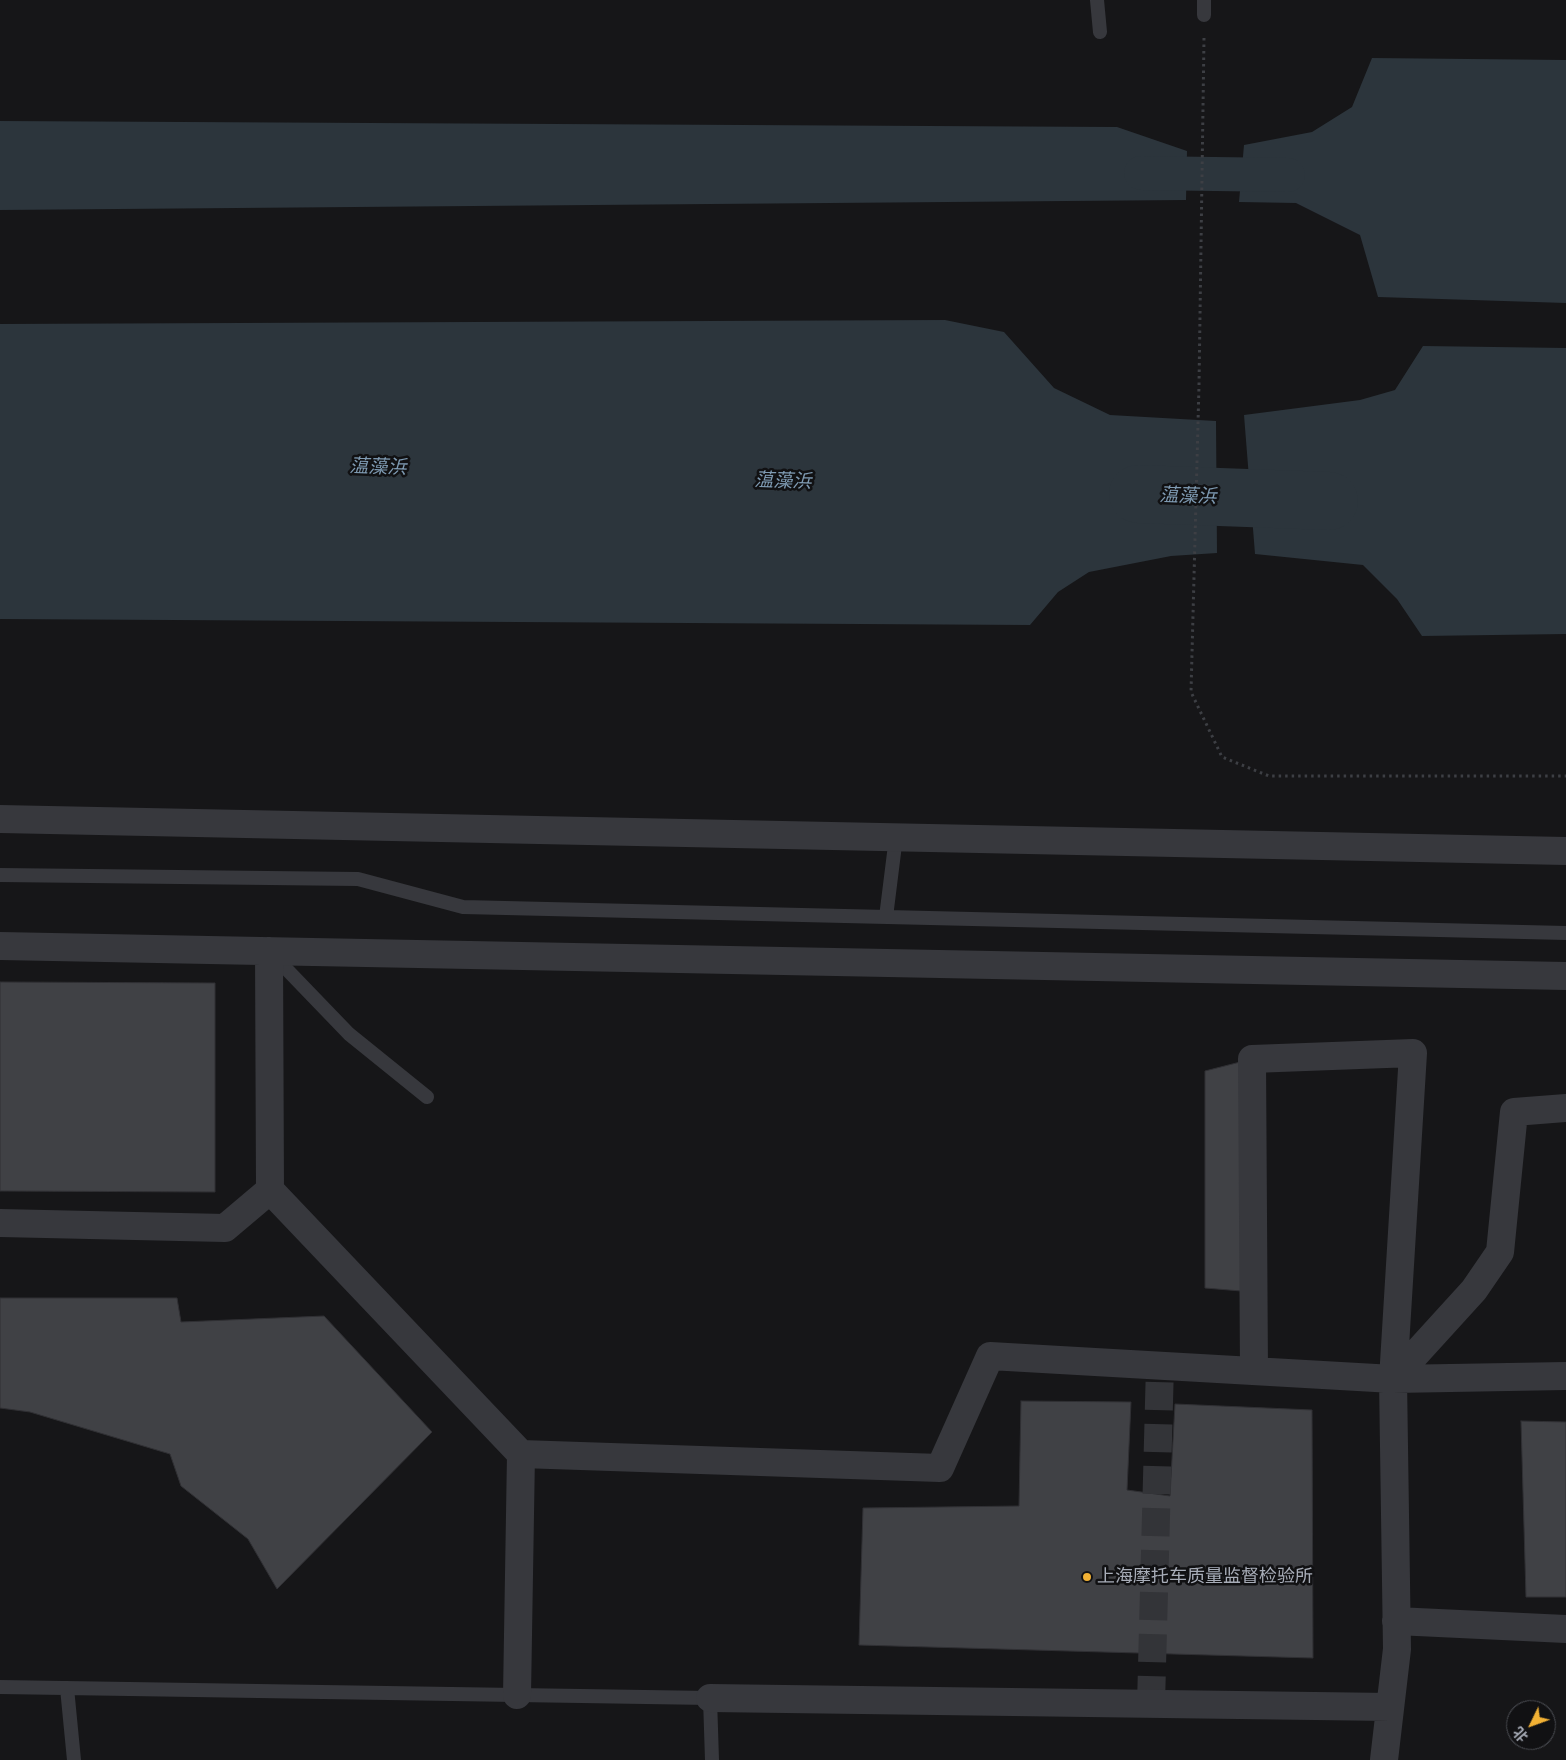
<!DOCTYPE html>
<meta charset="utf-8">
<style>
body{margin:0}
#map{position:relative;width:1566px;height:1760px;overflow:hidden;background:#161618;font-family:Raleway,"Noto Sans SC",sans-serif}
canvas{display:block}
.north{position:absolute;left:1506px;top:1700px;width:50px;height:50px;box-sizing:border-box;background:#111113;border:1px solid #4d4f55;border-radius:50%;rotate:228deg;font-size:14px;font-weight:700;line-height:20px;text-align:center;color:#a8adb8}
.north::after{content:'';display:block;margin:auto;width:18px;height:22px;background:#f2b134;clip-path:polygon(50% 0,100% 100%,50% 72%,0 100%)}
</style>
<div id="map">
<canvas width="1566" height="1760"></canvas>
<div class="north">北</div>
</div>
<script>
const ctx = document.querySelector('canvas').getContext('2d');
ctx.lineJoin = 'round';
function fill(path, color) {
  ctx.fillStyle = color;
  ctx.fill(path, 'evenodd');
}
function poly(rows) {
  const path = new Path2D();
  for (const r of rows) {
    path.moveTo(r[0], r[1]);
    for (let i = 2; i < r.length; i += 2) path.lineTo(r[i], r[i + 1]);
  }
  return path;
}
function trace(path, color, width, dash) {
  ctx.strokeStyle = color;
  ctx.lineWidth = width;
  ctx.lineCap = dash ? 'butt' : 'round';
  ctx.setLineDash(dash || []);
  ctx.stroke(path);
}
function label(font, color, halo, rows, align = 'center') {
  ctx.font = font + ' Raleway,"Noto Sans SC",sans-serif';
  ctx.lineWidth = 5;
  ctx.setLineDash([]);
  ctx.textBaseline = 'middle';
  ctx.strokeStyle = halo;
  ctx.fillStyle = color;
  for (const [text, x, y, turn = 0] of rows) {
    ctx.save();
    ctx.translate(x, y);
    ctx.rotate((+turn || 0) * Math.PI / 180);
    ctx.textAlign = isNaN(turn) ? turn : align;
    if (halo) ctx.strokeText(text, 0, 0);
    ctx.fillText(text, 0, 0);
    ctx.restore();
  }
}
const water = poly([
 [1372,58,1566,60,1566,303,1378,297,1360,235,1296,203,1239,202,1244,145,1312,132,1352,107],
 [0,121,1117,127,1187,151,1186,200,0,210],
 [945,320,1004,332,1054,388,1110,415,1216,421,1217,553,1171,556,1089,572,1058,592,1030,625,0,619,0,324],
 [1423,346,1566,348,1566,634,1422,636,1397,599,1363,565,1255,554,1244,415,1360,400,1395,390]
]);
const canal = poly([
 [1141,173,1288,175]
]);
const river = poly([
 [1138,494,1329,501]
]);
const building = poly([
 [0,982,215,983,215,1192,0,1191,0,982],
 [1252,1059,1253,1292,1205,1288,1205,1071,1252,1059],
 [0,1298,177,1298,181,1322,324,1316,432,1432,277,1589,248,1539,181,1486,170,1454,30,1412,0,1408,0,1298],
 [1021,1401,1131,1402,1127,1490,1170,1496,1175,1404,1312,1410,1313,1658,859,1645,863,1508,1019,1506,1021,1401],
 [1521,1421,1566,1422,1566,1597,1526,1597,1521,1421]
]);
const minorTunnel = poly([
 [1151,1704,1160,1365]
]);
const path = poly([
 [1204,38,1199,385,1191,692,1222,757,1269,776,1566,776]
]);
const service = poly([
 [1097,0,1100,32],
 [1204,0,1204,15],
 [0,875,358,879,463,907,1566,933],
 [886,917,896,837],
 [270,952,349,1034,427,1097],
 [0,1687,710,1698,712,1760],
 [67,1688,74,1760]
]);
const minor = poly([
 [0,819,1566,851],
 [0,946,1566,976],
 [269,951,270,1190,521,1454,517,1695],
 [0,1223,225,1228,270,1190],
 [1254,1371,1252,1059,1413,1053,1393,1379],
 [1393,1379,1474,1290,1500,1252,1514,1112,1566,1108],
 [1393,1379,1566,1376],
 [521,1454,940,1468,990,1356,1393,1379,1397,1649,1384,1760],
 [1396,1621,1566,1629],
 [710,1698,1390,1707]
]);
const markers = [
 [1087,1577,5,"#f2b134"]
];
const poiNames = [
 ["上海摩托车质量监督检验所",1097,1577]
];
const waterNames = [
 ["蕰藻浜",378,467,2],
 ["蕰藻浜",783,481,2],
 ["蕰藻浜",1188,496,2]
];
fill(water, '#2c353c');
trace(canal, '#2c353c', 34);
trace(river, '#2c353c', 58);
fill(building, '#404145');
trace(building, '#303034', 1);
trace(minorTunnel, '#333438', 28, [28, 14]);
trace(path, '#3d3f44', 3, [2.5, 4]);
trace(service, '#37383d', 14);
trace(minor, '#37383d', 28);
for (const [x, y, r, color] of markers) {
  const dot = new Path2D();
  dot.arc(x, y, r, 0, 2 * Math.PI);
  ctx.fillStyle = color;
  ctx.fill(dot);
  trace(dot, '#111113', 2);
}
label('18px', '#a8adb8', '#111113', poiNames, 'left');
label('italic 19px', '#7f9bb3', '#111113', waterNames);
</script>
